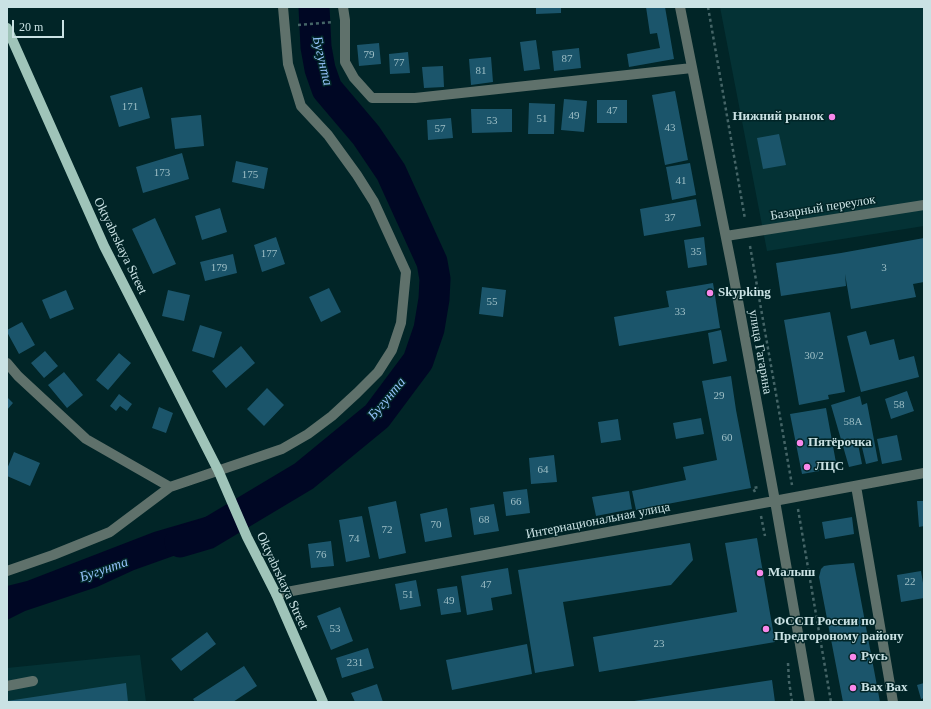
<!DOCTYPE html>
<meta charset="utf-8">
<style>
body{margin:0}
#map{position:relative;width:931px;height:709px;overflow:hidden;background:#012527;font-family:Georgia,serif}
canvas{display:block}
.frame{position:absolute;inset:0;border:8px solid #cae2e4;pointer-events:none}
.scale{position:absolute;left:12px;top:20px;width:52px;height:18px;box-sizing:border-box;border:2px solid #cae2e4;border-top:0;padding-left:5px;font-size:12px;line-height:14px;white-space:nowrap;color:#cae2e4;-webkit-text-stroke:3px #012527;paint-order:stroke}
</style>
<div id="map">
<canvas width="931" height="709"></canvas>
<div class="frame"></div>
<div class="scale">20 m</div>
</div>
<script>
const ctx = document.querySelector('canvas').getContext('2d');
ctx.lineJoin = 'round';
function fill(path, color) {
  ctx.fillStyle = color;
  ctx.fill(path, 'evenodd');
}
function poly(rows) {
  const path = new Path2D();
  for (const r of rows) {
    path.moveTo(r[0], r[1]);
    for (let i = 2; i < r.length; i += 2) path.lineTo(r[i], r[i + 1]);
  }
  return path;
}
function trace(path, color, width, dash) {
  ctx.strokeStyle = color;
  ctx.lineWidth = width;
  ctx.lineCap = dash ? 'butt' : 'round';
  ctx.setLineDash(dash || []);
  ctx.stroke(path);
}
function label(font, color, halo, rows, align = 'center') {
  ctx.font = font + ' Georgia,serif';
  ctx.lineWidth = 3;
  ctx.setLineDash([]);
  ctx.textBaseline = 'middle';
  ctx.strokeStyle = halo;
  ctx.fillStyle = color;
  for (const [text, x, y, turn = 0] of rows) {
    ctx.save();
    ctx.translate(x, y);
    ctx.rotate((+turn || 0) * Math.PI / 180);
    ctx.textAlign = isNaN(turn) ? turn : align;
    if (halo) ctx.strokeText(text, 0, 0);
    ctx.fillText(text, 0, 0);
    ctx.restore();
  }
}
const built = poly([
 [720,7,924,7,924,226,767,251],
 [140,655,146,702,7,702,7,668,115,657]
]);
const water = poly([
 [212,515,224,538,134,570,97,587,25,611,7,620,7,586,27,581,154,532]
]);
const river = poly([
 [180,542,207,534,304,476,377,416,418,361,429,329,434,299,435,279,432,262,391,172,366,135,327,89,320,69,316,47,314,7]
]);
const building = poly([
 [536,7,561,7,561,13,536,14],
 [646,7,665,7,674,59,629,67,627,54,660,48,657,33,650,34],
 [536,40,540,69,524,71,520,42],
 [379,43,381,64,359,66,357,45],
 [579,48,581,68,554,71,552,51],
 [408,52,410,73,390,74,389,54],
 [491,57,493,82,471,85,469,59],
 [443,66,444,87,424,88,422,67],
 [142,87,150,118,119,127,110,96],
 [675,91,688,160,665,165,652,95],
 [564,99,587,101,584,132,561,130],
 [597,100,627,100,627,123,597,123],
 [529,103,555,104,554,134,528,134],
 [471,109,512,109,512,132,472,133],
 [201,115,204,146,175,149,171,118],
 [451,118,453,138,428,140,427,120],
 [779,134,786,165,763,169,757,138],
 [182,153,189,179,143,193,136,167],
 [236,161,268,168,264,189,232,182],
 [690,163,696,195,672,200,666,167],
 [696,199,701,226,644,236,640,209],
 [220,208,227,232,202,240,195,216],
 [155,218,176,264,153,274,132,229],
 [276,237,285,264,262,272,254,245],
 [704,237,707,265,688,268,684,240],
 [924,238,924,282,913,284,916,297,851,309,845,274,846,286,781,296,776,263,841,253],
 [233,254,237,273,205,281,200,262],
 [713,283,720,328,619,346,614,317,669,307,666,291],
 [482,287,506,290,503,317,479,314],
 [329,288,341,312,321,322,309,297],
 [66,290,74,309,50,319,42,300],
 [168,290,190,295,184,321,162,316],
 [830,312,845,392,828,395,829,399,799,405,784,320],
 [22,322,35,345,19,354,7,332,7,330],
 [200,325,222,332,214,358,192,351],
 [721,330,727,361,713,364,708,333],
 [866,331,870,345,894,339,899,360,914,356,919,377,861,392,847,336],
 [241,346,255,363,226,388,212,371],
 [45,351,58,366,44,378,31,363],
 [119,353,131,363,108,390,96,380],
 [64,372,83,395,67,408,48,385],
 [731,376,736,410,751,488,636,510,632,491,686,480,683,467,717,460,702,381],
 [267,388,284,405,264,426,247,409],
 [907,391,914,411,891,419,885,399],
 [119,394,132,404,127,411,120,406,116,411,110,406],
 [860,396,862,405,867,403,878,461,866,464,860,439,857,439,862,464,849,467,831,405],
 [7,397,13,403,7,410],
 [159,407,173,413,166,433,152,428],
 [826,408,837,468,802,474,790,414],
 [701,418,704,434,676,439,673,423],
 [618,419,621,440,601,443,598,422],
 [897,435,902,460,882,464,877,439],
 [14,452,40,463,30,486,7,476,7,469],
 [554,455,557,482,531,484,529,458],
 [527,489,530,513,506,516,503,492],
 [629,491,632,509,596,516,592,497],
 [396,501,406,553,379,559,368,507],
 [917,501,924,501,924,526,919,527],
 [494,504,499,531,474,535,470,508],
 [447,508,452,537,425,542,420,514],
 [362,516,370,557,346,562,339,520],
 [852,517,854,534,825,539,822,522],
 [757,538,775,642,599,672,593,637,737,612,725,543],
 [331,541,334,566,311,568,308,544],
 [690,543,693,560,671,585,563,602,574,666,535,673,518,570],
 [854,563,880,702,843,702,819,577,821,569,824,566,830,565],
 [508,568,512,594,491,598,493,610,467,615,461,576],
 [921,571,924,589,924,598,901,602,897,575],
 [416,580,421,606,400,610,395,584],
 [457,586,461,612,441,615,437,589],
 [340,607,353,641,331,650,317,616],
 [207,632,216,644,181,671,171,659],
 [527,644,532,674,452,690,446,660],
 [368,648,374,668,342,678,336,658],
 [244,666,257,686,233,702,195,702,193,699],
 [772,680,775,702,634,702,634,701],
 [126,683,128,702,7,702,7,701],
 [924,683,924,698,921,699,917,685],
 [377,684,383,702,355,702,351,693]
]);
const path = poly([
 [708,7,745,219],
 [298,25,333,22],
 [750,246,792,485],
 [755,492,753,488,760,487],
 [798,509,831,702],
 [761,516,765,536],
 [788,663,789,681,792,702]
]);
const minor = poly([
 [343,7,345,20,345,62,354,78,372,98,415,98,692,68],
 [680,7,732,268,775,501,810,702],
 [726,236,924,205],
 [7,363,18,376,86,439,170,487],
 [856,486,893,702],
 [7,571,53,555,110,532,170,487,282,449,308,434,332,416,357,393,378,372,392,350,401,323,406,272,374,202,357,175,328,135,301,106,288,64,283,7],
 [276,594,924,473],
 [7,686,33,681]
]);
const major = poly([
 [7,28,104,246,218,470,247,537,276,594,323,702]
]);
const markers = [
 [832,117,4,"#f888ea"],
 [710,293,4,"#f888ea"],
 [800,443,4,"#f888ea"],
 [807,467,4,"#f888ea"],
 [760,573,4,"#f888ea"],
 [766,629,4,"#f888ea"],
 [853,657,4,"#f888ea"],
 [853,688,4,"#f888ea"]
];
const numberNames = [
 ["79",369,55],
 ["87",567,59],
 ["77",399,63],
 ["81",481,71],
 ["171",130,107],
 ["47",612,111],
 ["49",574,116],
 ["51",542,119],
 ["53",492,121],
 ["43",670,128],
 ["57",440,129],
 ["173",162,173],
 ["175",250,175],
 ["41",681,181],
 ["37",670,218],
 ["35",696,252],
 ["177",269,254],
 ["179",219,268],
 ["3",884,268],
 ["55",492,302],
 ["33",680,312],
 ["30/2",814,356],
 ["29",719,396],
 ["58",899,405],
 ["58А",853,422],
 ["60",727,438],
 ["64",543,470],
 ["66",516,502],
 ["68",484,520],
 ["70",436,525],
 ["72",387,530],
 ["74",354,539],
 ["76",321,555],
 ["22",910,582],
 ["47",486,585],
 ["51",408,595],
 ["49",449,601],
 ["53",335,629],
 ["23",659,644],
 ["231",355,663]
];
const poiNames = [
 ["Нижний рынок",824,117,"right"],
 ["Skypking",718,293],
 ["Пятёрочка",808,443],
 ["ЛЦС",815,467],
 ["Малыш",768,573],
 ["ФССП России по",774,622],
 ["Предгороному району",774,637],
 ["Русь",861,657],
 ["Вах Вах",861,688]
];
const streetNames = [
 ["Базарный переулок",823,208,-9],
 ["Oktyabrskaya Street",120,246,64],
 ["улица Гагарина",760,352,80],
 ["Интернациональная улица",598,521,-11],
 ["Oktyabrskaya Street",282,581,65]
];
const waterNames = [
 ["Бугунта",322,61,77],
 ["Бугунта",387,399,-50],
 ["Бугунта",104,570,-19]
];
fill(built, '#043235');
fill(water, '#000724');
trace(river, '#000724', 31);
fill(building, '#1b556b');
trace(path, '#456567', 2.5, [3, 3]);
trace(minor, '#5f716b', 10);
trace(major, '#9fc4b9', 10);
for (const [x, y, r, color] of markers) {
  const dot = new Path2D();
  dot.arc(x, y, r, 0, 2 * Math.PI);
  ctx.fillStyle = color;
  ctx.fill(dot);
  trace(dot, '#012527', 1.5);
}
label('11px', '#9ebfc6', null, numberNames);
label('bold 13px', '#cae2e4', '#012527', poiNames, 'left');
label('13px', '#cae2e4', '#012527', streetNames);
label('italic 14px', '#95c2fa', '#012527', waterNames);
</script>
